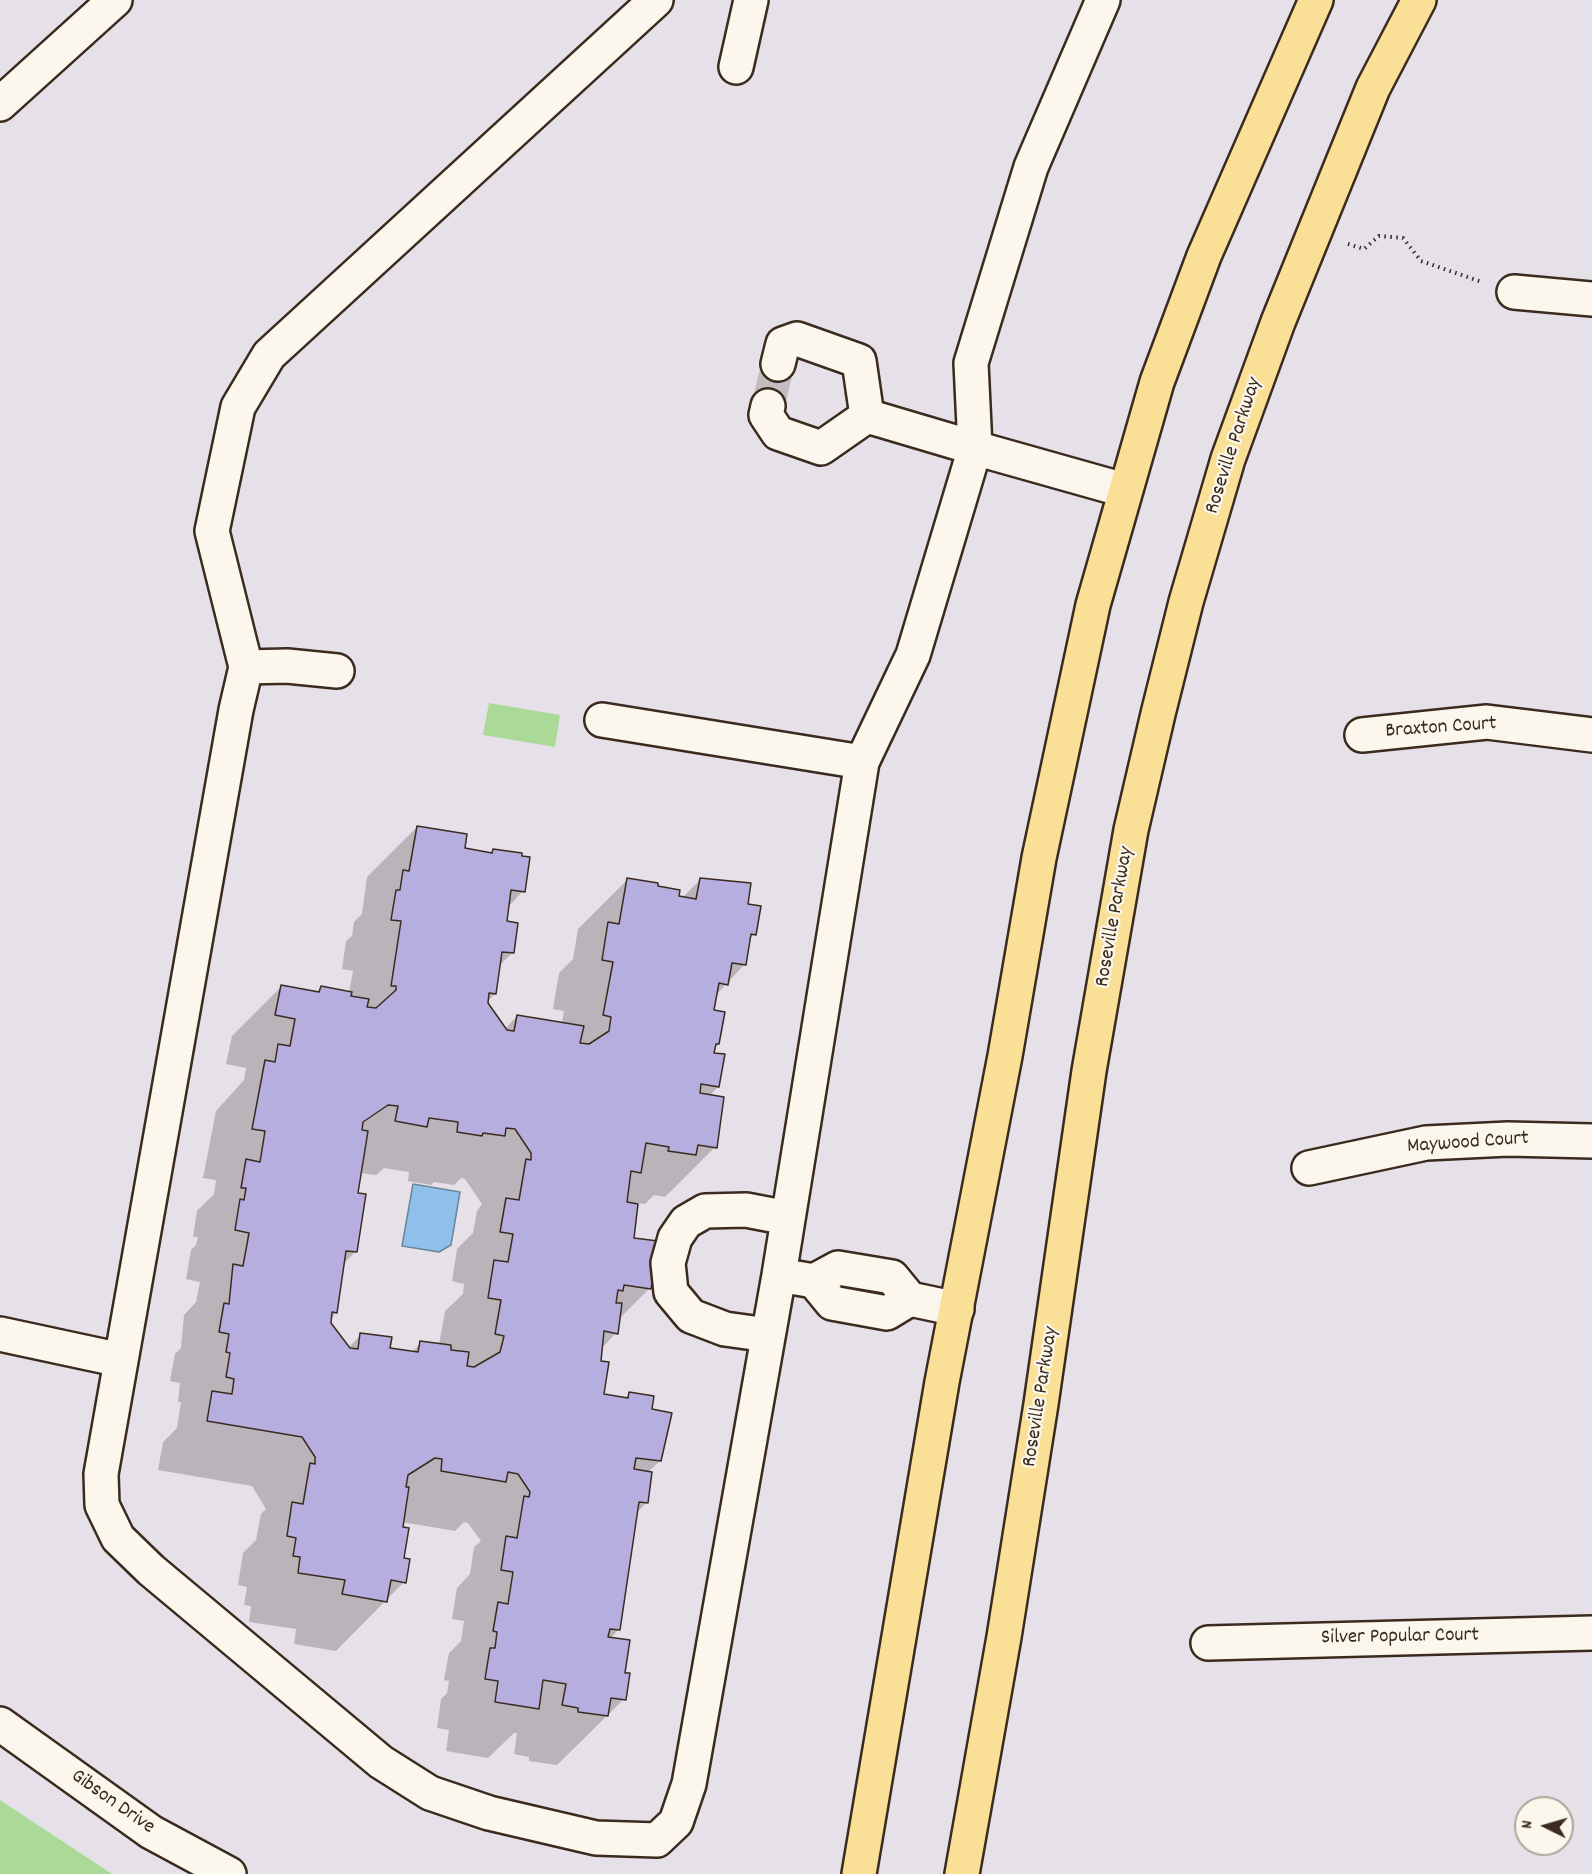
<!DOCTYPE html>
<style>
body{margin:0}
#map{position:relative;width:1592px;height:1874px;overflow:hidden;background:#e6e1e8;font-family:Dekko,sans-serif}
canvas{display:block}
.north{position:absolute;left:1514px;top:1796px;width:60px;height:60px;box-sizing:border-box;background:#fbf7ec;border:2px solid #aea59a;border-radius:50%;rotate:275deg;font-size:16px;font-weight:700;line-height:24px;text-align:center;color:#3b2a1e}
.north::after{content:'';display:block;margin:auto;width:21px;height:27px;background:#3b2a1e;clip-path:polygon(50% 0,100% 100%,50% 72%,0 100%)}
</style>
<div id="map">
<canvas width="1592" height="1874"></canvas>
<div class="north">N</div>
</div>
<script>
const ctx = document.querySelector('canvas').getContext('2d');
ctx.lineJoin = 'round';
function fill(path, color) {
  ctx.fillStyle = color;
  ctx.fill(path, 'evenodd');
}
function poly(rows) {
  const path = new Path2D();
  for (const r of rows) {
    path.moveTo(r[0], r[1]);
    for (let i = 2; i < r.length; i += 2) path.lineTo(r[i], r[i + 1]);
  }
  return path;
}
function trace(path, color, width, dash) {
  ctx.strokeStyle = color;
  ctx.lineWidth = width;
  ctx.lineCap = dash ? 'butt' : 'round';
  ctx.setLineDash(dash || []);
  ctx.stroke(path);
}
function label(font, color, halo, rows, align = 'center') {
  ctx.font = font + ' Dekko,sans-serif';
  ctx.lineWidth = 4.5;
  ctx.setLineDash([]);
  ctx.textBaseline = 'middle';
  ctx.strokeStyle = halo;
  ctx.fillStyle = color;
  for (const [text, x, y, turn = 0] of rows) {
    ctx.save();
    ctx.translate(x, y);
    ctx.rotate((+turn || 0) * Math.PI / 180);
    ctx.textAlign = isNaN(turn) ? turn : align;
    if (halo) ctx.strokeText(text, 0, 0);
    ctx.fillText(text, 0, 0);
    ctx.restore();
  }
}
const green = poly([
 [489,703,560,715,555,747,483,735],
 [0,1800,112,1874,0,1874]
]);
const water = poly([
 [413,1184,460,1192,451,1245,439,1252,402,1246,413,1184]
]);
const shadow = poly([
 [417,827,463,850,490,854,493,850,523,891,508,907,506,923,512,953,499,966,495,994,487,1002,505,1029,517,1016,562,1024,564,1011,553,1009,559,973,573,959,578,929,627,880,682,898,701,879,746,905,755,934,749,940,745,964,715,996,713,1011,718,1043,713,1054,718,1087,709,1096,715,1147,665,1197,654,1195,645,1204,637,1203,632,1239,649,1289,618,1320,616,1333,601,1349,599,1362,603,1395,624,1399,629,1394,651,1411,660,1461,648,1472,646,1503,636,1513,619,1629,610,1639,623,1674,624,1699,557,1765,529,1761,529,1757,514,1754,517,1733,514,1733,488,1758,446,1751,449,1730,437,1728,441,1699,447,1693,449,1681,444,1680,449,1653,461,1641,464,1621,452,1619,457,1588,470,1574,474,1547,481,1541,468,1523,464,1522,455,1531,402,1522,404,1582,336,1651,294,1644,296,1629,249,1622,251,1606,244,1605,247,1587,238,1585,243,1553,256,1540,261,1514,266,1509,252,1486,158,1470,163,1442,177,1428,181,1402,178,1402,180,1383,170,1381,175,1354,181,1348,184,1315,196,1302,200,1282,186,1279,191,1250,196,1245,198,1237,193,1237,197,1211,214,1194,216,1180,203,1178,216,1111,244,1080,246,1068,226,1064,232,1036,281,987,316,993,321,988,349,993,353,971,342,969,346,941,352,936,354,922,362,914,367,877],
 [384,1168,409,1172,408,1181,431,1185,434,1182,454,1185,461,1178,465,1179,482,1204,477,1211,473,1233,457,1249,452,1281,464,1284,463,1294,445,1311,439,1345,421,1343,411,1353,389,1350,361,1335,348,1348,329,1323,336,1312,343,1264,356,1251,356,1194,360,1173,376,1175]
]);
const building = poly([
 [417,826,467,834,465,848,492,853,493,849,522,853,522,856,530,857,525,892,511,890,507,921,518,923,514,953,502,952,496,994,489,993,488,1003,507,1030,514,1031,517,1015,584,1026,580,1043,589,1044,609,1031,611,1017,603,1015,613,962,602,960,608,922,619,924,627,878,658,883,658,886,680,890,679,896,696,899,700,878,751,883,748,904,761,906,756,935,751,934,746,965,732,963,728,985,719,983,714,1010,725,1012,719,1044,716,1044,714,1053,725,1054,719,1087,701,1084,700,1093,724,1097,717,1148,698,1145,696,1155,668,1151,669,1147,646,1143,641,1173,631,1171,627,1202,638,1204,634,1238,658,1241,651,1289,624,1285,623,1291,618,1290,616,1303,622,1303,618,1334,604,1331,601,1361,609,1362,604,1394,628,1398,629,1392,654,1396,652,1409,672,1413,661,1461,636,1458,634,1469,652,1472,648,1503,639,1502,620,1630,610,1629,608,1637,630,1640,625,1673,630,1673,626,1700,611,1698,608,1716,578,1712,578,1708,562,1705,566,1684,543,1680,539,1709,495,1702,498,1681,485,1679,490,1648,495,1648,497,1632,493,1631,498,1602,508,1604,513,1572,501,1570,506,1536,517,1538,524,1496,529,1497,530,1492,518,1474,508,1472,506,1482,441,1471,442,1459,435,1458,408,1475,406,1487,409,1487,403,1527,409,1528,404,1558,410,1559,406,1583,391,1580,387,1602,342,1594,345,1580,298,1573,300,1557,293,1556,296,1538,287,1536,292,1502,303,1504,310,1463,315,1464,315,1457,302,1437,207,1421,212,1391,232,1394,234,1379,226,1377,230,1353,226,1352,229,1334,219,1332,224,1303,229,1304,233,1264,243,1266,249,1233,235,1230,240,1199,244,1200,246,1188,241,1188,246,1159,260,1162,265,1131,252,1129,265,1060,275,1062,278,1044,290,1046,295,1019,275,1015,281,985,319,992,321,986,352,992,351,996,369,999,367,1007,376,1008,396,990,396,986,391,986,401,921,391,920,396,890,400,890,403,870,409,871,417,826],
 [388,1105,398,1106,395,1121,427,1127,429,1118,458,1122,457,1132,482,1136,483,1133,505,1136,506,1128,515,1129,531,1153,531,1160,526,1159,519,1200,506,1198,500,1232,513,1234,508,1262,494,1260,488,1298,501,1300,495,1334,504,1336,500,1352,474,1367,467,1366,469,1352,451,1350,451,1345,420,1341,418,1352,390,1348,392,1337,360,1333,358,1349,350,1348,331,1323,332,1312,337,1313,346,1251,357,1252,366,1194,358,1193,368,1131,362,1130,363,1122,388,1105]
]);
const minorTunnel = poly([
 [768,406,778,364]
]);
const path = poly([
 [1348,244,1364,249,1379,236,1403,238,1421,261,1482,282]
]);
const minor = poly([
 [736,67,751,0],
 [0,104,115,0],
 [1514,292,1592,299],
 [778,364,783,344,797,339,859,361,867,416,975,448,971,363,1031,167,1103,0],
 [768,406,766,415,778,433,821,448,867,416],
 [246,667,212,531,238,407,269,355,656,0],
 [337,671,287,666,246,667,236,710,101,1474,102,1505,118,1538,151,1570,381,1762,430,1793,489,1813,596,1838,657,1840,676,1822,689,1784,779,1275],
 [602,720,862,762,779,1275,814,1281,838,1268,892,1277,910,1299,957,1309],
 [1362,735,1487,722,1592,735],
 [862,762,913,655,975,448,1124,490],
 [1309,1168,1426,1143,1508,1139,1592,1141],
 [814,1281,832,1303,887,1313,910,1299],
 [0,1334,121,1360],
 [768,1335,725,1329,691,1316,671,1292,668,1263,675,1238,686,1222,705,1211,746,1210,788,1218],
 [1208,1643,1592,1633],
 [0,1724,151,1832,229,1874]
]);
const major = poly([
 [859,1874,942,1382,1005,1056,1039,858,1093,605,1157,382,1204,256,1316,0],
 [962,1874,1004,1637,1041,1404,1089,1071,1131,830,1158,714,1186,602,1228,459,1278,322,1373,88,1419,0]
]);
const streetNames = [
 ["Roseville Parkway",1235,446,-72],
 ["Braxton Court",1441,729,-4],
 ["Roseville Parkway",1116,917,-80],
 ["Maywood Court",1468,1144,-4],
 ["Roseville Parkway",1042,1397,-81],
 ["Silver Popular Court",1400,1638,-1],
 ["Gibson Drive",112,1803,35]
];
fill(green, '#aad998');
fill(water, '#8fc0eb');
trace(water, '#6d8499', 1.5);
fill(shadow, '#0003');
fill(building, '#b5aedf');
trace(building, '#3b2a1e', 1.5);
trace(minorTunnel, '#c4bcc0', 33, [33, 16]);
trace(minor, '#3b2a1e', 38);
trace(major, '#3b2a1e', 38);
trace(path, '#3b2a1e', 4, [1.5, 4.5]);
trace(minor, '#fbf7ec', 33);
trace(major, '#f9e096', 33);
label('21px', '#3b2a1e', '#fbf7ec', streetNames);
</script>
